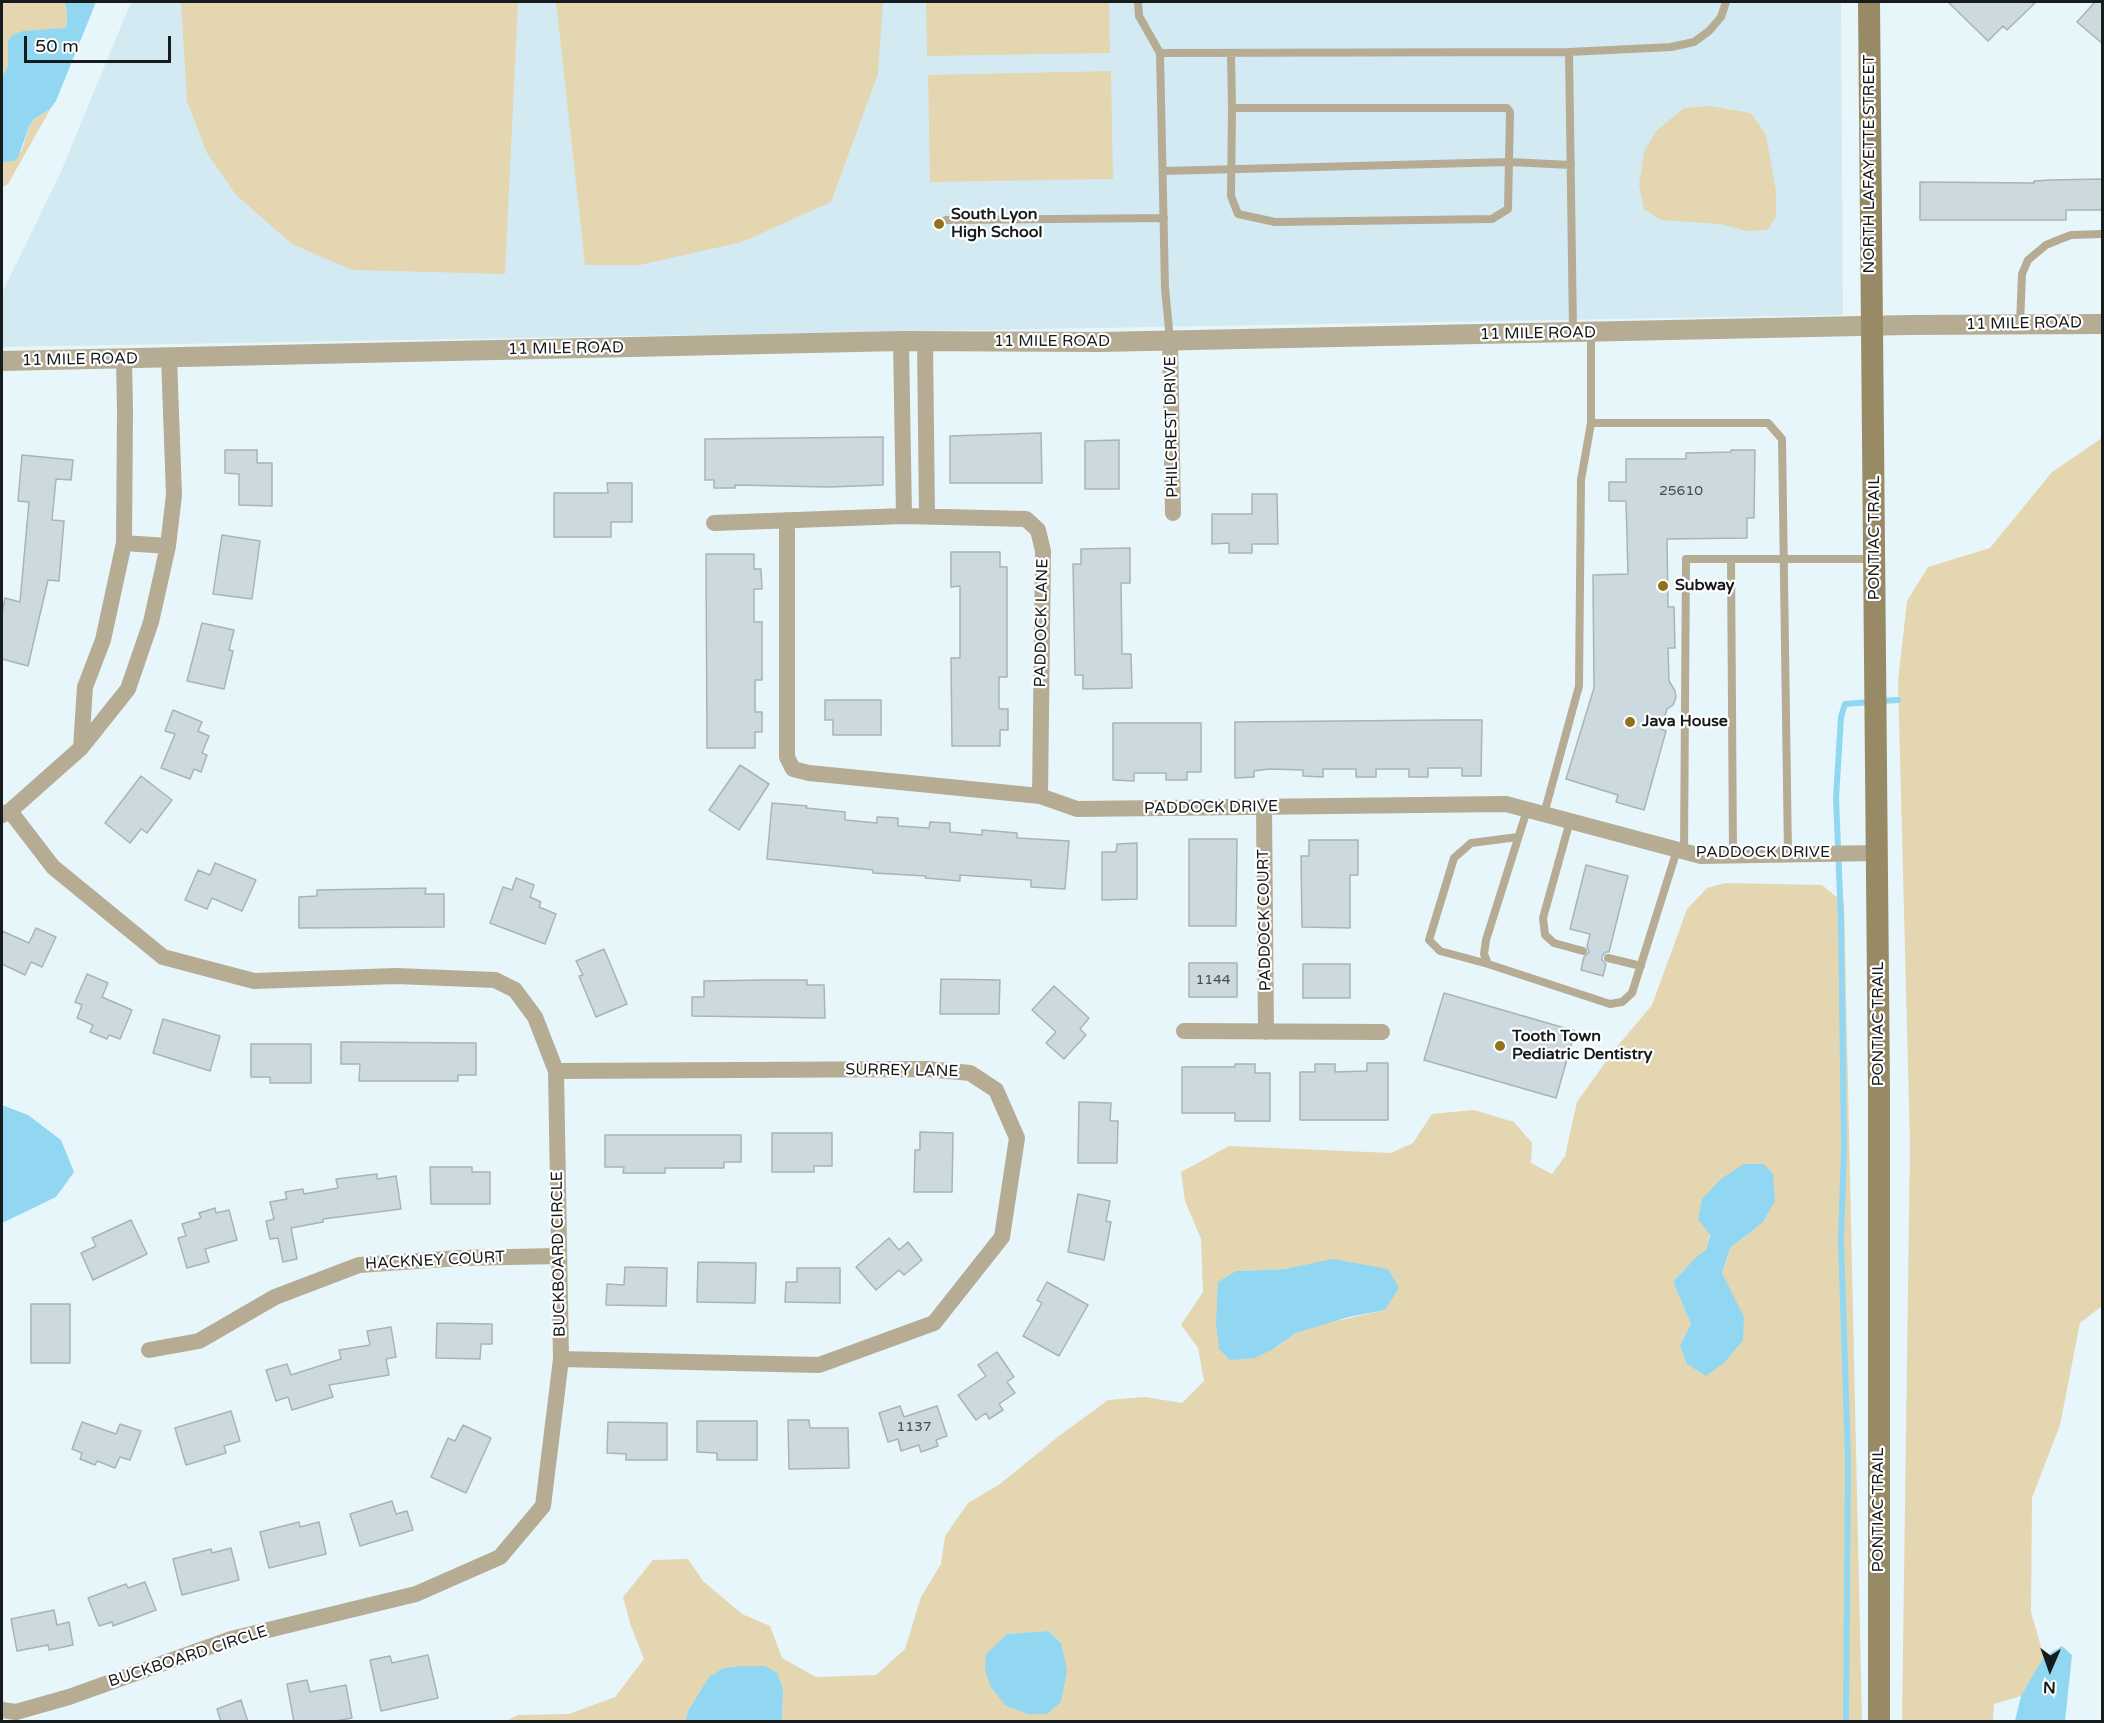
<!DOCTYPE html>
<style>
body{margin:0}
#map{position:relative;width:2104px;height:1723px;overflow:hidden;background:#e7f6fb;font-family:"Varela Round",sans-serif}
canvas{display:block}
.frame{position:absolute;inset:0;border:3px solid #161b1d;pointer-events:none}
.north{position:absolute;left:2020px;top:1639px;width:60px;height:60px;-webkit-text-stroke:4px #fff;paint-order:stroke;rotate:182deg;font-size:16px;font-weight:700;line-height:24px;text-align:center;color:#161b1d}
.north::after{content:'';display:block;margin:auto;width:21px;height:27px;background:#161b1d;clip-path:polygon(50% 0,100% 100%,50% 72%,0 100%)}
.scale{position:absolute;left:24px;top:36px;width:147px;height:27px;box-sizing:border-box;border:3px solid #161b1d;border-top:0;padding-left:8px;font-size:18px;line-height:21px;white-space:nowrap;color:#161b1d;-webkit-text-stroke:4px #fff;paint-order:stroke}
</style>
<div id="map">
<canvas width="2104" height="1723"></canvas>
<div class="frame"></div>
<div class="north">N</div>
<div class="scale">50 m</div>
</div>
<script>
const ctx = document.querySelector('canvas').getContext('2d');
ctx.lineJoin = 'round';
function fill(path, color) {
  ctx.fillStyle = color;
  ctx.fill(path, 'evenodd');
}
function poly(rows) {
  const path = new Path2D();
  for (const r of rows) {
    path.moveTo(r[0], r[1]);
    for (let i = 2; i < r.length; i += 2) path.lineTo(r[i], r[i + 1]);
  }
  return path;
}
function trace(path, color, width, dash) {
  ctx.strokeStyle = color;
  ctx.lineWidth = width;
  ctx.lineCap = dash ? 'butt' : 'round';
  ctx.setLineDash(dash || []);
  ctx.stroke(path);
}
function label(font, color, halo, rows, align = 'center') {
  ctx.font = font + ' "Varela Round",sans-serif';
  ctx.lineWidth = 4.5;
  ctx.setLineDash([]);
  ctx.textBaseline = 'middle';
  ctx.strokeStyle = halo;
  ctx.fillStyle = color;
  for (const [text, x, y, turn = 0] of rows) {
    ctx.save();
    ctx.translate(x, y);
    ctx.rotate((+turn || 0) * Math.PI / 180);
    ctx.textAlign = isNaN(turn) ? turn : align;
    if (halo) ctx.strokeText(text, 0, 0);
    ctx.fillText(text, 0, 0);
    ctx.restore();
  }
}
const built = poly([
 [131,2,1841,2,1843,315,2,347,2,293,60,174]
]);
const green = poly([
 [2,2,65,2,67,11,67,25,65,28,10,38,8,40,8,66,2,77],
 [181,2,518,2,505,274,352,270,292,244,236,195,207,153,187,101],
 [556,2,883,2,878,74,831,202,742,242,640,265,585,265],
 [926,2,1109,2,1110,53,927,56],
 [1111,71,1113,179,930,182,928,75],
 [1710,106,1751,113,1766,135,1776,191,1776,217,1768,230,1747,231,1720,224,1661,220,1644,209,1639,185,1644,152,1656,131,1684,108],
 [51,108,8,184,2,187,2,162,14,161,22,150,29,126,34,119],
 [2102,438,2102,1306,2080,1323,2060,1425,2032,1498,2031,1612,2044,1657,2021,1696,1994,1704,1993,1721,1902,1722,1910,1143,1898,681,1907,601,1928,567,1990,548,2052,472],
 [1725,883,1822,885,1844,903,1862,1721,782,1722,783,1689,698,1696,688,1711,685,1721,504,1722,518,1715,569,1714,615,1697,644,1659,631,1626,623,1597,653,1560,688,1559,703,1581,742,1614,770,1626,782,1658,816,1677,876,1675,905,1649,921,1597,941,1564,945,1536,968,1503,1000,1484,1059,1436,1108,1400,1145,1397,1182,1403,1204,1381,1198,1348,1181,1325,1203,1292,1201,1239,1185,1201,1181,1172,1229,1146,1391,1153,1413,1143,1432,1114,1474,1110,1514,1122,1532,1143,1531,1163,1552,1174,1565,1156,1577,1102,1615,1049,1652,1005,1687,909,1707,888],
 [1764,1164,1762,1223,1730,1248,1722,1273,1731,1293,1680,1345,1691,1324,1673,1282,1696,1257,1706,1250,1722,1178,1744,1165],
 [1285,1269,1385,1310,1315,1326,1296,1333,1273,1349,1236,1271],
 [1048,1631,1061,1643,1007,1634,1023,1633]
]);
const water = poly([
 [65,2,96,2,56,101,51,108,34,119,29,126,18,158,14,161,2,162,2,77,8,66,8,40,14,34,23,31,65,28,67,24,67,12],
 [2,1105,28,1115,61,1140,74,1172,56,1197,2,1223],
 [1744,1164,1764,1164,1773,1174,1775,1201,1762,1223,1730,1248,1722,1273,1744,1317,1743,1340,1725,1362,1706,1376,1687,1364,1680,1345,1691,1324,1673,1282,1696,1257,1706,1250,1710,1235,1698,1219,1702,1199,1722,1178],
 [1333,1259,1388,1269,1399,1288,1385,1310,1349,1317,1296,1333,1273,1349,1255,1358,1230,1360,1219,1349,1216,1323,1218,1282,1236,1271,1285,1269],
 [1048,1631,1061,1643,1067,1670,1061,1702,1047,1714,1028,1714,1005,1705,991,1687,985,1670,986,1654,1007,1634],
 [2062,1646,2072,1655,2065,1721,2015,1721,2021,1696,2031,1678,2044,1657],
 [743,1666,765,1666,777,1673,783,1689,782,1721,685,1721,688,1711,709,1677,724,1668]
]);
const stream = poly([
 [1881,701,1898,700],
 [1846,1722,1848,1459,1841,1241,1844,1149,1841,919,1836,798,1841,717,1845,704,1871,702]
]);
const building = poly([
 [1948,2,2036,2,2007,30,2003,26,1988,41,1948,2],
 [2095,2,2103,2,2103,44,2077,22,2095,2],
 [2103,179,2103,210,2066,210,2066,220,1920,220,1920,182,2034,183,2034,181,2050,180,2103,179],
 [1041,433,1042,483,950,483,950,436,1041,433],
 [883,437,883,485,829,487,735,485,735,488,714,488,714,480,705,480,705,439,883,437],
 [1119,440,1119,489,1085,489,1085,441,1119,440],
 [225,450,257,450,257,463,272,463,272,506,239,505,239,474,225,473,225,450],
 [1731,450,1755,450,1754,518,1747,518,1747,538,1667,539,1668,607,1674,607,1675,648,1668,648,1669,681,1675,691,1676,697,1673,705,1667,709,1661,729,1666,731,1644,810,1616,802,1618,795,1566,779,1594,688,1593,575,1628,574,1626,501,1609,501,1609,482,1626,482,1626,459,1686,459,1686,453,1731,452,1731,450],
 [22,455,73,460,71,480,56,479,52,520,64,521,59,581,48,580,28,666,2,659,2,614,5,598,20,602,29,502,18,501,22,455],
 [607,483,632,483,632,522,611,522,611,537,554,537,554,493,608,493,607,483],
 [1252,494,1277,494,1278,544,1252,544,1252,553,1229,553,1229,543,1212,544,1212,514,1252,514,1252,494],
 [222,535,260,541,252,599,213,594,222,535],
 [1130,548,1130,583,1121,583,1122,654,1131,654,1132,688,1083,689,1083,675,1075,675,1073,564,1081,564,1081,549,1130,548],
 [951,552,1000,552,1000,567,1007,567,1007,677,999,677,999,709,1008,709,1008,730,1000,730,1000,746,952,746,951,658,960,658,960,586,951,587,951,552],
 [706,554,754,554,754,569,761,569,762,589,754,589,754,622,762,622,762,680,755,680,755,712,762,712,762,732,755,732,755,748,707,748,706,554],
 [202,623,234,630,229,650,233,651,224,689,187,681,202,623],
 [825,700,881,700,881,735,833,735,833,720,825,720,825,700],
 [173,710,202,722,198,731,209,736,202,753,207,755,201,772,194,769,190,779,161,768,175,734,165,731,173,710],
 [1447,720,1482,720,1481,776,1462,776,1462,768,1428,768,1428,777,1409,777,1409,769,1376,769,1376,777,1356,777,1356,769,1323,769,1323,777,1303,776,1303,770,1269,769,1254,771,1254,777,1235,778,1235,722,1447,720],
 [1113,723,1201,723,1201,772,1187,772,1187,780,1166,780,1166,773,1134,773,1134,781,1113,780,1113,723],
 [740,765,769,784,739,830,709,810,740,765],
 [141,776,172,800,147,833,141,829,130,843,105,823,141,776],
 [772,803,807,806,806,808,845,812,845,820,877,823,877,817,898,818,898,826,929,828,930,822,950,823,950,832,982,835,982,830,1017,833,1017,838,1069,841,1065,889,1031,887,1031,880,960,875,960,881,925,878,926,876,873,873,873,870,767,859,772,803],
 [1189,839,1237,839,1236,926,1189,926,1189,839],
 [1309,840,1358,840,1358,875,1350,875,1350,928,1302,927,1301,856,1309,856,1309,840],
 [1137,843,1137,899,1102,900,1102,852,1116,852,1117,844,1137,843],
 [215,863,256,880,242,911,212,898,207,909,185,900,198,870,210,875,215,863],
 [1586,865,1628,876,1609,952,1606,952,1602,956,1602,960,1606,964,1603,976,1581,970,1584,957,1589,952,1587,946,1590,934,1570,929,1586,865],
 [516,878,534,885,530,897,541,902,539,907,556,914,545,944,490,923,503,887,512,890,516,878],
 [426,888,425,894,444,894,444,927,299,928,299,897,317,896,317,890,426,888],
 [36,928,56,937,42,967,31,962,25,975,2,964,2,931,29,943,36,928],
 [604,949,627,1004,596,1017,579,976,583,975,576,961,604,949],
 [1189,963,1237,963,1237,997,1189,997,1189,963],
 [1303,964,1350,964,1350,998,1303,998,1303,964],
 [87,974,108,983,102,997,132,1010,120,1039,109,1035,107,1039,90,1032,93,1025,77,1018,82,1005,75,1002,87,974],
 [941,979,1000,980,999,1014,940,1014,941,979],
 [764,980,807,980,807,985,824,985,825,1018,692,1016,692,997,704,997,704,981,764,980],
 [1054,986,1089,1018,1080,1029,1086,1035,1064,1059,1046,1043,1056,1032,1032,1010,1054,986],
 [1444,993,1575,1031,1556,1098,1424,1060,1444,993],
 [163,1019,220,1036,210,1071,153,1053,163,1019],
 [341,1042,476,1043,476,1075,458,1075,458,1081,359,1081,360,1064,341,1064,341,1042],
 [251,1044,311,1044,311,1083,270,1083,270,1077,251,1077,251,1044],
 [1367,1063,1388,1063,1388,1120,1300,1120,1300,1072,1315,1072,1315,1064,1335,1064,1335,1072,1367,1071,1367,1063],
 [1235,1064,1255,1064,1255,1073,1270,1073,1270,1121,1235,1121,1235,1113,1182,1113,1182,1067,1235,1067,1235,1064],
 [1079,1102,1111,1103,1110,1121,1118,1121,1117,1163,1078,1163,1079,1102],
 [920,1132,953,1133,952,1192,914,1192,915,1150,920,1150,920,1132],
 [772,1133,832,1133,832,1166,814,1166,814,1172,772,1172,772,1133],
 [605,1135,741,1135,741,1162,724,1162,724,1168,665,1168,665,1173,623,1173,624,1167,605,1167,605,1135],
 [430,1167,472,1167,472,1172,490,1172,490,1204,431,1204,430,1167],
 [377,1174,377,1179,396,1176,401,1209,323,1219,323,1222,291,1228,297,1259,283,1262,278,1238,270,1239,266,1221,274,1219,270,1202,287,1199,285,1192,303,1189,304,1194,338,1188,336,1179,377,1174],
 [1078,1194,1110,1201,1106,1221,1111,1222,1104,1260,1068,1252,1078,1194],
 [215,1208,216,1213,229,1210,237,1240,205,1249,209,1262,187,1268,178,1238,186,1236,182,1224,201,1218,199,1213,215,1208],
 [131,1220,147,1254,93,1280,81,1253,96,1246,92,1238,131,1220],
 [889,1238,899,1250,908,1242,922,1260,904,1275,899,1270,876,1290,856,1267,889,1238],
 [698,1262,756,1263,755,1303,697,1302,698,1262],
 [625,1267,667,1268,666,1306,606,1305,607,1284,624,1285,625,1267],
 [797,1268,840,1268,840,1303,785,1302,786,1282,797,1282,797,1268],
 [1047,1282,1088,1305,1059,1356,1023,1336,1042,1303,1037,1300,1047,1282],
 [31,1304,70,1304,70,1363,31,1363,31,1304],
 [437,1323,492,1324,492,1344,481,1344,480,1359,436,1358,437,1323],
 [391,1327,396,1357,386,1359,389,1375,329,1385,333,1397,292,1410,288,1397,276,1401,266,1370,287,1364,291,1375,341,1359,339,1350,370,1345,367,1331,391,1327],
 [997,1352,1014,1377,1007,1382,1015,1393,999,1404,1003,1410,989,1419,986,1413,976,1420,958,1395,986,1376,978,1365,997,1352],
 [900,1406,904,1417,937,1406,947,1436,936,1440,938,1446,921,1452,919,1445,901,1451,898,1439,888,1442,879,1413,900,1406],
 [231,1411,240,1441,224,1446,226,1453,186,1465,175,1428,231,1411],
 [788,1420,809,1420,810,1428,848,1428,849,1468,789,1469,788,1420],
 [697,1421,757,1421,757,1460,717,1460,717,1453,697,1452,697,1421],
 [82,1422,116,1434,120,1424,141,1431,130,1460,120,1457,115,1468,97,1461,95,1465,80,1459,82,1453,72,1449,82,1422],
 [608,1422,667,1423,667,1460,626,1460,626,1454,607,1453,608,1422],
 [463,1425,491,1438,466,1493,431,1477,448,1438,455,1441,463,1425],
 [392,1501,396,1514,407,1511,413,1530,360,1546,350,1514,392,1501],
 [299,1522,300,1527,319,1522,326,1554,269,1568,260,1532,299,1522],
 [231,1548,239,1580,182,1595,173,1559,211,1549,212,1553,231,1548],
 [145,1582,156,1610,113,1626,112,1622,99,1626,88,1598,126,1584,128,1588,145,1582],
 [54,1610,57,1625,69,1622,73,1645,49,1650,48,1645,17,1651,11,1619,54,1610],
 [428,1655,438,1698,381,1711,370,1660,390,1656,392,1663,428,1655],
 [307,1680,310,1692,346,1685,352,1718,330,1722,294,1722,287,1684,307,1680],
 [241,1700,248,1722,221,1722,217,1709,241,1700]
]);
const service = poly([
 [1138,2,1139,16,1160,53],
 [1231,53,1232,108,1507,108,1510,112,1508,209,1492,219,1275,222,1238,214,1231,196,1232,108],
 [1163,171,1509,162,1571,165],
 [946,220,1164,218],
 [2020,324,2022,274,2028,260,2046,245,2058,240,2071,235,2102,234],
 [1573,331,1569,52,1671,47,1694,42,1709,31,1721,17,1726,2],
 [1591,333,1591,423,1768,423,1782,439,1788,855],
 [1170,340,1165,288,1160,53,1569,52],
 [1731,559,1733,855],
 [1527,810,1486,940,1484,954,1488,964,1610,1004,1622,1002,1632,993,1677,850],
 [1544,814,1579,686,1581,480,1591,423],
 [1570,821,1543,918,1545,935,1554,943,1583,951],
 [1684,852,1686,559,1872,559],
 [1608,958,1641,966],
 [1488,964,1440,951,1429,940,1454,858,1471,843,1518,837]
]);
const minor = poly([
 [901,341,904,516],
 [925,341,927,516],
 [1170,341,1173,513],
 [787,520,787,757,793,769,809,773,1040,796,1077,809,1506,804,1701,856,1877,853],
 [714,523,904,516,1026,519,1038,530,1043,551,1040,796],
 [124,543,168,546],
 [81,748,85,687,103,640,124,543,125,411,124,359],
 [1264,808,1266,1032],
 [2,815,10,811,81,748,128,689,151,622,168,546,174,495,169,358],
 [1184,1031,1382,1032],
 [556,1071,927,1069,970,1073,996,1090,1017,1138,1002,1237,934,1323,819,1365,561,1359],
 [149,1350,199,1341,275,1297,359,1265,460,1258,559,1256],
 [2,1710,16,1712,69,1697,231,1639,416,1594,500,1557,543,1506,561,1359,556,1071,535,1017,515,990,495,980,396,976,254,981,163,957,53,867,10,811]
]);
const tertiary = poly([
 [2,361,901,341,1099,342,1908,325,2102,324]
]);
const secondary = poly([
 [1869,2,1879,1093,1879,1722]
]);
const markers = [
 [939,224,6,"#917218"],
 [1663,586,6,"#917218"],
 [1630,722,6,"#917218"],
 [1500,1046,6,"#917218"]
];
const numberNames = [
 ["25610",1681,491],
 ["1144",1213,980],
 ["1137",914,1427]
];
const streetNames = [
 ["NORTH LAFAYETTE STREET",1870,164,-90],
 ["11 MILE ROAD",2024,324,-1],
 ["11 MILE ROAD",1538,334,-1],
 ["11 MILE ROAD",1052,342],
 ["11 MILE ROAD",566,349,-1],
 ["11 MILE ROAD",80,360,-1],
 ["PHILCREST DRIVE",1172,427,-91],
 ["PONTIAC TRAIL",1875,538,-90],
 ["PADDOCK LANE",1042,623,-89],
 ["PADDOCK DRIVE",1211,808,-1],
 ["PADDOCK DRIVE",1763,853],
 ["PADDOCK COURT",1265,920,-91],
 ["PONTIAC TRAIL",1879,1024,-90],
 ["SURREY LANE",902,1071,1],
 ["BUCKBOARD CIRCLE",559,1254,-91],
 ["HACKNEY COURT",435,1261,-3],
 ["PONTIAC TRAIL",1879,1510,-90],
 ["BUCKBOARD CIRCLE",188,1657,-18]
];
const poiNames = [
 ["South Lyon",951,215],
 ["High School",951,233],
 ["Subway",1675,586],
 ["Java House",1642,722],
 ["Tooth Town",1512,1037],
 ["Pediatric Dentistry",1512,1055]
];
fill(built, '#d3eaf3');
fill(green, '#e5d6b2');
fill(water, '#92d7f1');
trace(stream, '#92d7f1', 6);
fill(building, '#ccdae0');
trace(building, '#a7b4ba', 1.5);
trace(service, '#b6ac94', 8);
trace(minor, '#b6ac94', 16);
trace(tertiary, '#b6ac94', 20);
trace(secondary, '#998a66', 22);
for (const [x, y, r, color] of markers) {
  const dot = new Path2D();
  dot.arc(x, y, r, 0, 2 * Math.PI);
  ctx.fillStyle = color;
  ctx.fill(dot);
  trace(dot, '#fff', 2);
}
label('14px', '#444b4e', null, numberNames);
label('16px', '#161b1d', '#fff', streetNames);
label('bold 16px', '#161b1d', '#fff', poiNames, 'left');
</script>
